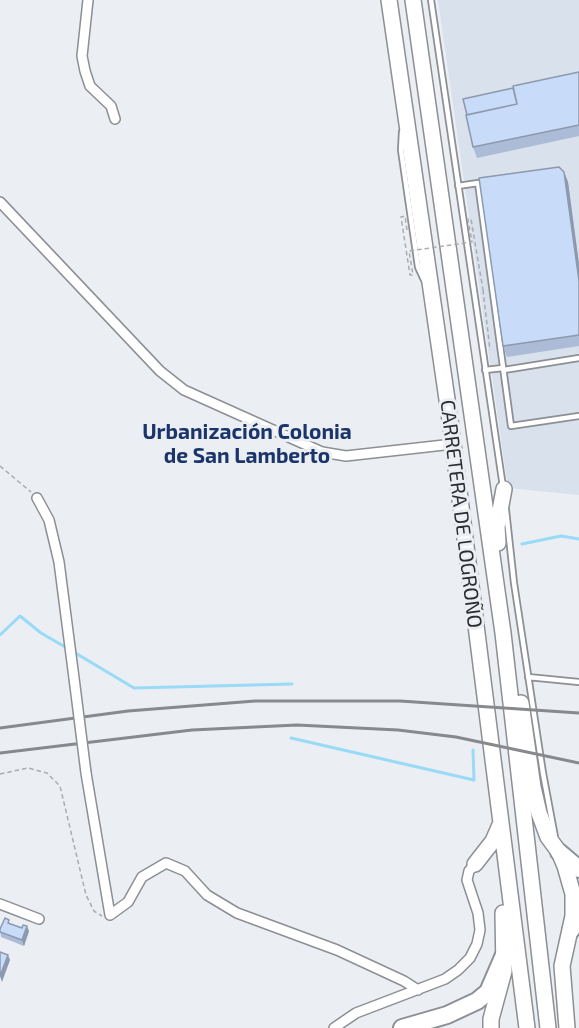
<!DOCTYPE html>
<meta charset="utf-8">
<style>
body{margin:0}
canvas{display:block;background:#ebeef3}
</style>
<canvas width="579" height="1028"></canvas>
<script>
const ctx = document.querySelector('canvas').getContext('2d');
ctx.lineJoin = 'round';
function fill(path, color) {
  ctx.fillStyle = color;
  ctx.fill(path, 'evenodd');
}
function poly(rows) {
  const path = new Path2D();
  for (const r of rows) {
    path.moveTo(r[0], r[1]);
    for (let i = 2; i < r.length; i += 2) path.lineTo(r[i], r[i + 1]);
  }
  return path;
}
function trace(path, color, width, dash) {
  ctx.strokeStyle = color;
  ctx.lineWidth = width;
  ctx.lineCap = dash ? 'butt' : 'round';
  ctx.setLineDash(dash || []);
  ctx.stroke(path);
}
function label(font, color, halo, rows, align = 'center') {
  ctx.font = font + ' "Exo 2",sans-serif';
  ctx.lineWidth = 6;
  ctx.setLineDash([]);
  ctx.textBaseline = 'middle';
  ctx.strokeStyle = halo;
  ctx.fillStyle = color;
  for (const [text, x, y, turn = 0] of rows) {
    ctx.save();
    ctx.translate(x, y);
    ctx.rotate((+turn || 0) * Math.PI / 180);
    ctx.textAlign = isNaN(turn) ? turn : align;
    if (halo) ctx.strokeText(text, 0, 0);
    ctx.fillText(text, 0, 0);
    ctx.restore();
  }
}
const built = poly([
 [438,0,579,0,579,495,508,488]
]);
const stream = poly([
 [522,544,561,536,579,539],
 [0,635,20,616,41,633,67,648],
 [72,651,134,688,292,684],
 [291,738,474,780,473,750]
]);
const path = poly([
 [483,290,490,350],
 [0,466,31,492],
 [0,774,28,768,47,773,60,786,86,895,94,911,102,916]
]);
const service = poly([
 [431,0,503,487],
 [402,132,401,150,418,267,424,280],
 [458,186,478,183,511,426,579,416],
 [485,370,503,368],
 [504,370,579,358],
 [506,510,514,583,543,773,555,837],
 [528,677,579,682]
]);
const minor = poly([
 [88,0,82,56,85,71,90,86,111,106,115,119],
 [0,202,160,371,184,390,322,452,346,456,453,444],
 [37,498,49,520,59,562,74,678],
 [86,773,110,915,128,902,142,877,166,863,185,871,207,895,237,913,337,950,404,981,418,990],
 [0,904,39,919],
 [334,1028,356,1013,445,979,458,970,470,958,477,944,480,930,478,913,467,880,469,871,475,864]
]);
const trunk = poly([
 [389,0,450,420,527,1028],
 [413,0,503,633,548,1028],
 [498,543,497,527,504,489],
 [521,703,533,787,539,813,548,837,559,852,565,866,573,894,573,916,562,966,567,1028],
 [475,864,493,841,500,825],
 [491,1028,491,1019,504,971,503,913]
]);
const motorway = poly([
 [559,852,579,869],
 [571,930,579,917],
 [402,1028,447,1015,477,1001,488,992,504,955]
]);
const rail = poly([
 [0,728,128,711,255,701,400,701,579,713],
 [0,753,192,730,297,725,398,730,456,737,579,763]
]);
const pathBridge = poly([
 [407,230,405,216,401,217,410,275,413,275,409,251,472,242,468,219,471,219,483,290]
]);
const minorBridge = poly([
 [74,678,86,773]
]);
const wall = poly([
 [579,72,579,136,477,158,473,147,513,88],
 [564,172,568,182,579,264,579,346,507,357,503,346],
 [11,924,29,931,24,946,1,937,0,929]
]);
const shadedWall = poly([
 [564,172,568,182,579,264,579,281],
 [27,926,29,931,24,946,22,940],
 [8,955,10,960,2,982,0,976]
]);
const building = poly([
 [579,72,579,125,473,147,466,115,517,104,513,86,579,72],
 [513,88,517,104,467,115,463,99,513,88],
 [559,167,564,172,579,281,579,335,503,346,479,178,559,167],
 [5,918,9,920,8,923,22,928,23,925,27,926,22,940,0,932,0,929,5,918],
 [0,952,8,955,0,976,0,952]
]);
const streetNames = [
 ["CARRETERA DE LOGROÑO",461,514,83]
];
const neighbourhoodNames = [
 ["Urbanización Colonia",247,432],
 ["de San Lamberto",247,456]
];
fill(built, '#d9e1ec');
trace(stream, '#99daf7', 3);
trace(service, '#8c8f94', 8);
trace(minor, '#8c8f94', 12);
trace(trunk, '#8c8f94', 18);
trace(motorway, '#8c8f94', 20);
trace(path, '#aaacb0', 1.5, [4.5, 3]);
trace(service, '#fff', 4.5);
trace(minor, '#fff', 9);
trace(trunk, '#fff', 15);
trace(motorway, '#fff', 16);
trace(rail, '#87898d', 3);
trace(minorBridge, '#8c8f94', 12, []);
trace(pathBridge, '#aaacb0', 1.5, [4.5, 3]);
trace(minorBridge, '#fff', 9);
fill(wall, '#acbcd6');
fill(shadedWall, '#8c99ae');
fill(building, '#c8dbf9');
trace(building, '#8c99ae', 1.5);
label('20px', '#2c2d2f', '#ebeef3', streetNames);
label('bold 21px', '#1b356b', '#ebeef3', neighbourhoodNames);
</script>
